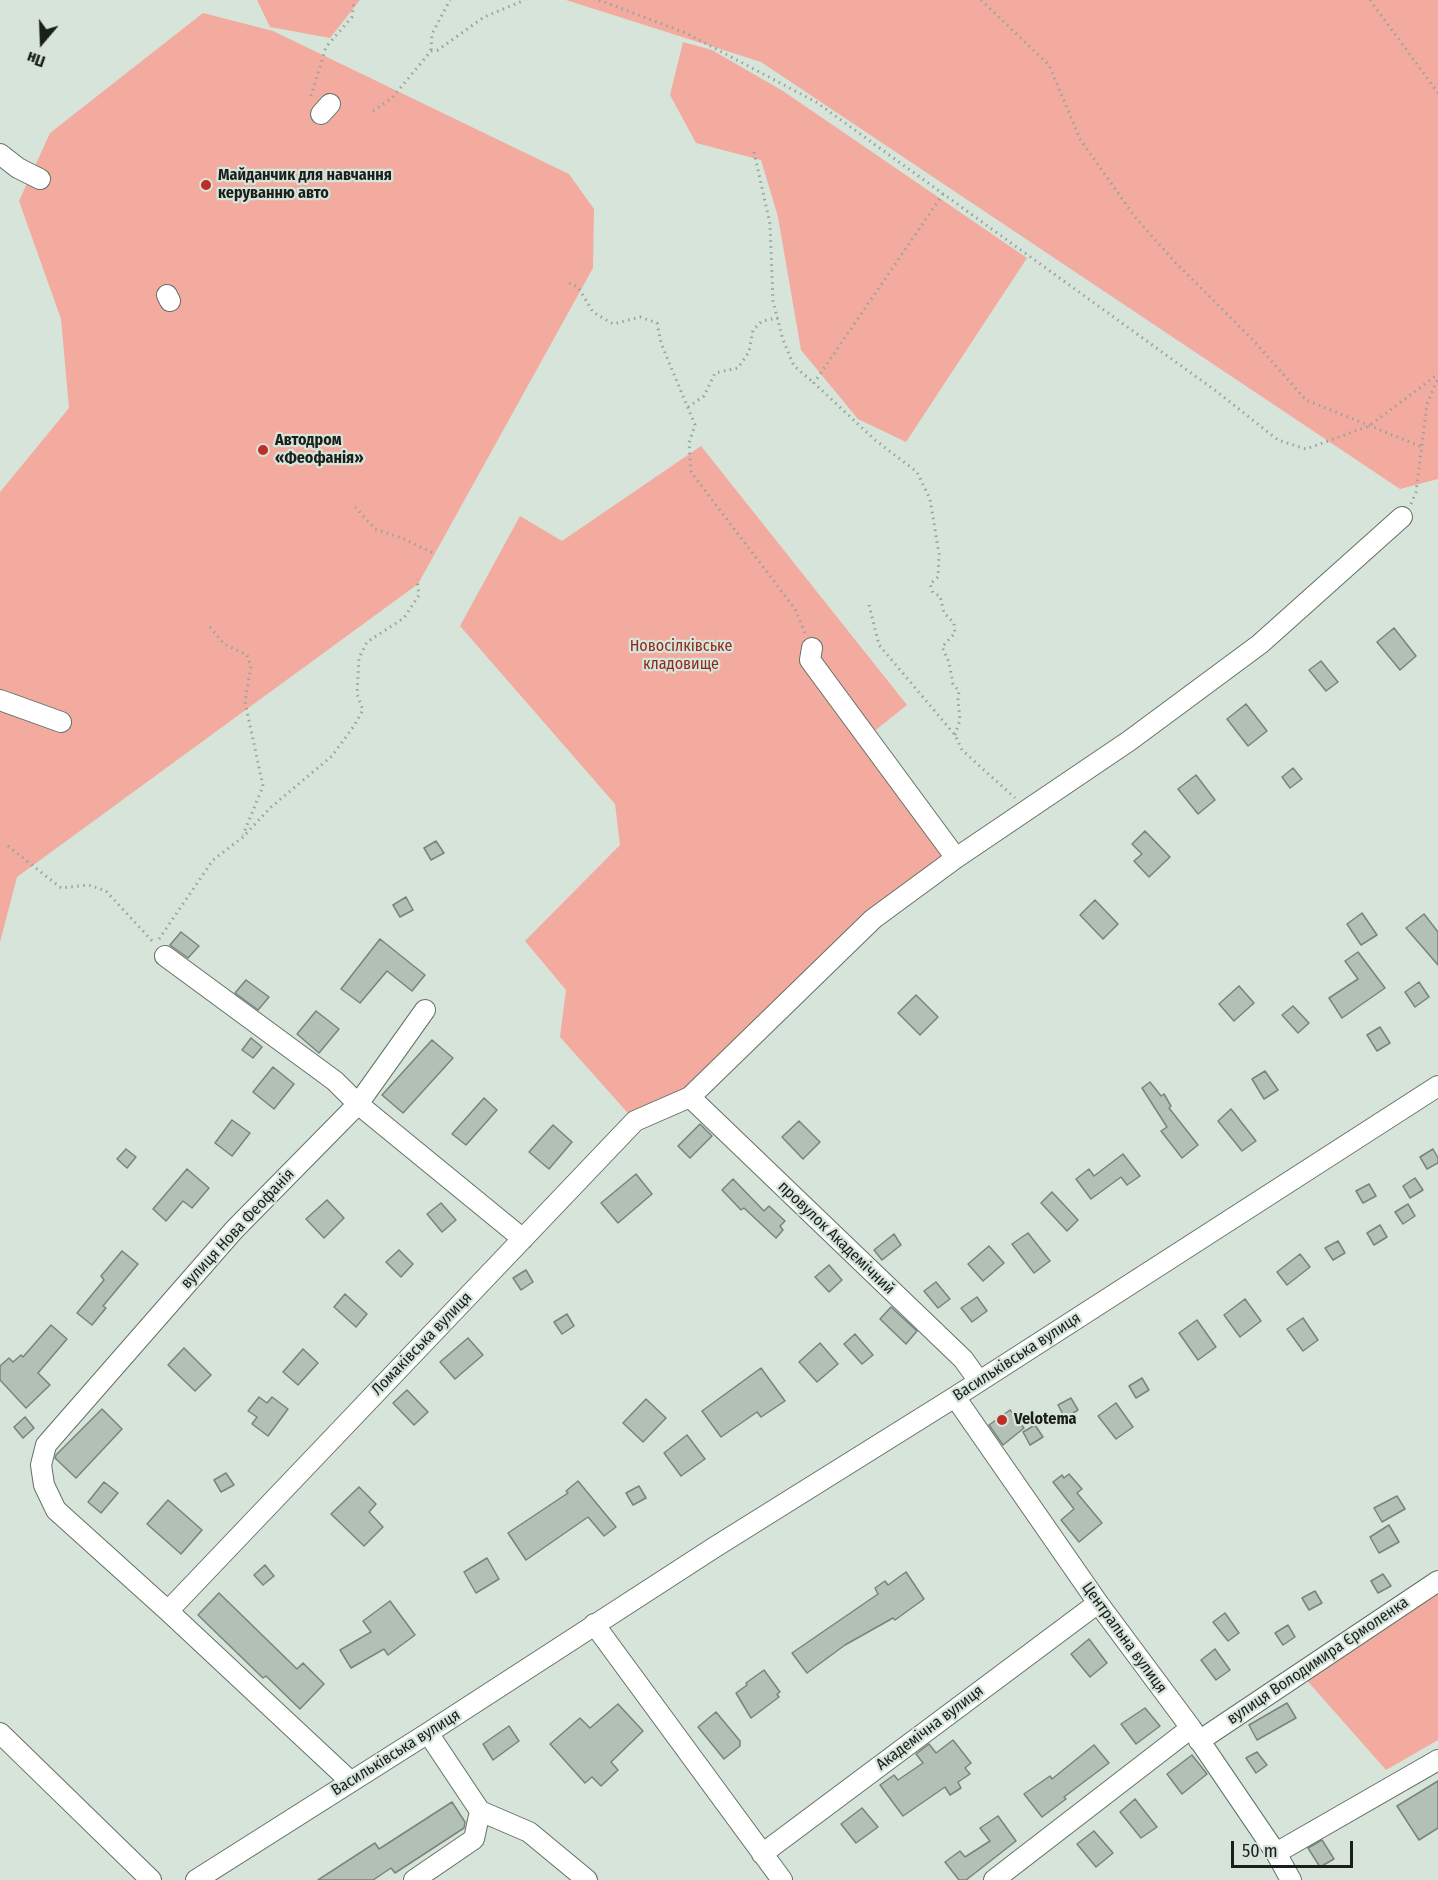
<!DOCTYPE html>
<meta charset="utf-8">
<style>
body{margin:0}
#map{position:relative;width:1438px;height:1880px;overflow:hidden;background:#d6e4d9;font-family:"Fira Sans Condensed",sans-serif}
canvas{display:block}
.north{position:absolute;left:12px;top:12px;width:60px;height:60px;-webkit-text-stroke:4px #d6e4d9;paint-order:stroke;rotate:199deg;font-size:16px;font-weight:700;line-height:24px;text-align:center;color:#1a1f1b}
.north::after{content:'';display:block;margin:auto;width:21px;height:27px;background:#1a1f1b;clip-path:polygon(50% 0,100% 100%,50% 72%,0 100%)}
.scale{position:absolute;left:1231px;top:1841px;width:122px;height:27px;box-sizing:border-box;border:3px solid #1a1f1b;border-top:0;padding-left:8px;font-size:18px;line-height:21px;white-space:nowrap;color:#1a1f1b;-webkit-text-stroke:4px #d6e4d9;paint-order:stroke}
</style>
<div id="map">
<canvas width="1438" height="1880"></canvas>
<div class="north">Пн</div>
<div class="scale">50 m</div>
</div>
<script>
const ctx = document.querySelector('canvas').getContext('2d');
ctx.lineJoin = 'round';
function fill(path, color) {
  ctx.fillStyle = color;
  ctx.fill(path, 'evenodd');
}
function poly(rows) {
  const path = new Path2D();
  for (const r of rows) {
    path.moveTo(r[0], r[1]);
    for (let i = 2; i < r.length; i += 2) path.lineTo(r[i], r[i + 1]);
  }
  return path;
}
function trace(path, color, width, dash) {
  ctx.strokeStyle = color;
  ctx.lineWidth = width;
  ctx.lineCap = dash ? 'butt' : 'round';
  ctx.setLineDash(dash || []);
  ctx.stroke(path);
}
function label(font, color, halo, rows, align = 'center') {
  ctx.font = font + ' "Fira Sans Condensed",sans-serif';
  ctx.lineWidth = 4.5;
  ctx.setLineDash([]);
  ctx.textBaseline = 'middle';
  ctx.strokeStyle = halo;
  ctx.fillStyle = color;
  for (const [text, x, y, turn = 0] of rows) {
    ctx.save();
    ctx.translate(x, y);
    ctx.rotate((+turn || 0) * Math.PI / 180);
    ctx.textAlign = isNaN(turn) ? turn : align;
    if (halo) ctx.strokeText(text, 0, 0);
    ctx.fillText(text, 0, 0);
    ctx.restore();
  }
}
const green = poly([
 [257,0,360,0,330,38,270,27],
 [566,0,1438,0,1438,479,1400,489,761,62],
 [203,13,273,31,569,174,594,209,593,268,418,584,17,877,0,942,0,492,69,408,61,319,19,201,50,133],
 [683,42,712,50,783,91,1027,258,906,442,858,419,801,350,778,217,761,160,696,143,670,95],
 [701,446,907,705,867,737,956,858,873,919,690,1097,635,1121,560,1037,566,990,525,941,620,845,615,804,460,626,520,516,562,541],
 [1438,1592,1438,1740,1386,1770,1303,1676]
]);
const building = poly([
 [1394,628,1416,656,1400,670,1377,642,1394,628],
 [1321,661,1338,682,1326,691,1309,670,1321,661],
 [1246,704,1267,731,1248,746,1227,719,1246,704],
 [1293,768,1302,779,1290,788,1282,777,1293,768],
 [1196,775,1215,800,1198,814,1178,789,1196,775],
 [1145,831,1170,857,1149,877,1134,861,1142,854,1132,844,1145,831],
 [436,841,444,853,431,860,424,848,436,841],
 [406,897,413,910,400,917,393,905,406,897],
 [1095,900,1118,924,1103,939,1080,915,1095,900],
 [1362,913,1377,935,1361,945,1347,924,1362,913],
 [1424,914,1438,932,1438,965,1406,928,1424,914],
 [181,932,199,946,188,958,170,945,181,932],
 [380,939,425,975,412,991,387,971,360,1003,341,989,380,939],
 [1358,952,1385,988,1342,1018,1329,998,1358,979,1345,961,1358,952],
 [246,980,269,997,258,1010,235,993,246,980],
 [1419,982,1429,997,1415,1007,1405,992,1419,982],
 [1239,986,1254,1003,1234,1021,1219,1004,1239,986],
 [916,995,938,1017,920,1035,898,1013,916,995],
 [1293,1006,1309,1023,1298,1033,1282,1015,1293,1006],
 [316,1011,339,1029,319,1053,297,1034,316,1011],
 [1380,1027,1390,1043,1377,1051,1367,1035,1380,1027],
 [251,1038,262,1047,253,1058,242,1050,251,1038],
 [432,1040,453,1058,403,1113,382,1095,432,1040],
 [273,1067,294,1084,274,1109,253,1092,273,1067],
 [1265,1071,1278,1090,1264,1099,1252,1079,1265,1071],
 [1150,1082,1161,1096,1164,1094,1171,1106,1169,1108,1198,1145,1182,1158,1161,1131,1167,1127,1142,1088,1150,1082],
 [484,1098,497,1110,466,1145,452,1134,484,1098],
 [1231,1109,1256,1141,1242,1151,1218,1121,1231,1109],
 [232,1120,250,1133,232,1156,215,1143,232,1120],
 [799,1121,820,1142,803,1159,782,1137,799,1121],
 [700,1124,712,1136,690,1158,678,1146,700,1124],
 [553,1125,572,1142,549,1169,529,1152,553,1125],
 [126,1149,136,1157,127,1168,117,1159,126,1149],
 [1433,1149,1438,1158,1438,1163,1427,1169,1420,1157,1433,1149],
 [1123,1154,1140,1176,1127,1185,1121,1177,1091,1199,1076,1179,1089,1169,1094,1176,1123,1154],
 [187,1169,209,1188,192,1208,183,1201,166,1221,153,1209,187,1169],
 [636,1174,652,1194,618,1223,601,1203,636,1174],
 [1415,1178,1423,1190,1410,1198,1403,1186,1415,1178],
 [733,1179,764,1211,769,1206,785,1221,780,1226,783,1230,776,1238,744,1208,741,1210,722,1190,733,1179],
 [1369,1184,1376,1196,1363,1203,1356,1191,1369,1184],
 [1052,1192,1078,1220,1067,1231,1041,1203,1052,1192],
 [327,1200,344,1218,324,1238,306,1219,327,1200],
 [441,1203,456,1220,442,1232,427,1214,441,1203],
 [1408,1204,1415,1216,1403,1224,1395,1212,1408,1204],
 [1380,1225,1387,1237,1374,1245,1367,1233,1380,1225],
 [1028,1233,1050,1261,1034,1273,1012,1244,1028,1233],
 [894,1234,901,1245,882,1260,874,1250,894,1234],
 [1338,1241,1345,1253,1333,1260,1325,1248,1338,1241],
 [989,1246,1004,1263,983,1281,968,1264,989,1246],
 [399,1250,413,1264,401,1277,386,1262,399,1250],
 [122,1251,138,1264,103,1306,106,1308,92,1325,77,1313,104,1280,101,1276,122,1251],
 [1300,1254,1310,1267,1287,1285,1277,1272,1300,1254],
 [829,1265,842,1280,829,1292,815,1277,829,1265],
 [526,1270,533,1282,521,1290,513,1278,526,1270],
 [936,1282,950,1299,938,1308,924,1291,936,1282],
 [345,1294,367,1314,356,1327,334,1307,345,1294],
 [977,1297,987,1311,972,1322,961,1308,977,1297],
 [1245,1299,1261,1321,1240,1337,1224,1315,1245,1299],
 [891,1307,917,1331,906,1344,880,1319,891,1307],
 [567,1314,574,1326,562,1334,554,1322,567,1314],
 [1303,1318,1318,1340,1303,1351,1287,1329,1303,1318],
 [1197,1320,1216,1347,1198,1360,1179,1333,1197,1320],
 [51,1325,67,1339,38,1373,50,1385,26,1408,0,1380,0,1366,9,1358,13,1362,21,1355,23,1357,51,1325],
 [855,1334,873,1355,862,1364,844,1344,855,1334],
 [468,1338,483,1355,455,1379,440,1362,468,1338],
 [820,1343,838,1364,817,1382,799,1362,820,1343],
 [184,1348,211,1375,195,1391,168,1365,184,1348],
 [303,1349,318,1363,298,1385,283,1372,303,1349],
 [761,1368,785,1401,761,1417,757,1412,721,1437,702,1411,761,1368],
 [1142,1378,1149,1390,1136,1398,1129,1386,1142,1378],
 [407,1390,428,1412,414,1425,393,1403,407,1390],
 [259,1397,267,1403,272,1397,288,1409,268,1436,252,1424,257,1417,248,1411,259,1397],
 [1071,1398,1078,1410,1065,1418,1058,1405,1071,1398],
 [646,1399,666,1418,643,1442,623,1423,646,1399],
 [1116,1403,1133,1427,1116,1439,1098,1416,1116,1403],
 [102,1409,122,1429,76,1478,55,1458,56,1455,102,1409],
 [1010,1410,1024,1428,1003,1445,989,1425,1010,1410],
 [25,1417,34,1428,23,1438,14,1427,25,1417],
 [1035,1425,1043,1437,1030,1445,1023,1432,1035,1425],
 [687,1435,705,1459,681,1476,664,1453,687,1435],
 [226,1473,234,1485,221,1492,214,1480,226,1473],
 [1069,1474,1082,1489,1077,1493,1102,1523,1079,1542,1061,1520,1074,1509,1053,1482,1062,1475,1064,1478,1069,1474],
 [578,1481,616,1527,604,1536,588,1517,526,1560,508,1533,568,1493,566,1491,578,1481],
 [104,1482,118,1493,101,1513,88,1502,104,1482],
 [639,1486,646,1498,633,1505,626,1493,639,1486],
 [359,1487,376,1504,369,1512,383,1527,364,1546,331,1514,359,1487],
 [1397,1496,1405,1509,1382,1522,1374,1508,1397,1496],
 [168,1500,202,1530,181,1554,147,1524,168,1500],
 [1389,1525,1399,1542,1379,1553,1370,1537,1389,1525],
 [487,1558,499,1579,476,1593,464,1572,487,1558],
 [265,1565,274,1576,263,1585,254,1575,265,1565],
 [906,1572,924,1599,895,1620,893,1618,845,1645,807,1673,792,1653,878,1594,875,1588,885,1581,888,1585,906,1572],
 [1383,1574,1391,1586,1378,1593,1371,1581,1383,1574],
 [1315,1591,1322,1603,1309,1610,1302,1598,1315,1591],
 [219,1593,297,1669,303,1663,324,1684,300,1709,266,1676,263,1678,198,1615,219,1593],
 [390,1601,415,1635,388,1655,384,1649,351,1668,340,1650,371,1632,363,1621,390,1601],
 [1225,1613,1239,1633,1228,1641,1213,1622,1225,1613],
 [1288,1625,1295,1637,1283,1645,1275,1633,1288,1625],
 [1089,1639,1107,1663,1090,1677,1071,1654,1089,1639],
 [1215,1649,1230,1670,1216,1680,1201,1660,1215,1649],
 [764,1670,780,1692,777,1694,779,1697,751,1718,736,1693,747,1685,746,1683,764,1670],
 [1287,1703,1296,1718,1257,1740,1249,1725,1287,1703],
 [618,1704,643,1731,611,1762,618,1770,601,1786,592,1777,585,1783,550,1744,580,1718,590,1728,618,1704],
 [1145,1708,1160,1726,1136,1744,1121,1724,1145,1708],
 [716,1712,740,1741,740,1746,724,1759,698,1727,716,1712],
 [509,1726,519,1741,493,1760,483,1744,509,1726],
 [953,1740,971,1763,965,1768,970,1774,958,1782,961,1788,950,1795,945,1787,903,1816,880,1785,894,1775,898,1780,923,1763,916,1754,929,1744,936,1753,953,1740],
 [1094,1745,1109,1763,1064,1797,1066,1799,1042,1817,1024,1794,1050,1776,1052,1779,1094,1745],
 [1257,1752,1267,1765,1256,1773,1246,1758,1257,1752],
 [1192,1755,1207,1774,1182,1794,1167,1774,1192,1755],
 [1438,1781,1438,1828,1419,1840,1397,1806,1438,1781],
 [1135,1799,1157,1827,1141,1838,1120,1812,1135,1799],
 [452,1802,465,1822,464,1828,395,1873,391,1868,373,1880,318,1880,375,1843,379,1849,452,1802],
 [862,1808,878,1827,856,1843,841,1824,862,1808],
 [998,1816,1016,1841,966,1880,959,1880,945,1862,960,1851,965,1857,990,1841,980,1828,998,1816],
 [1094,1831,1113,1853,1096,1867,1077,1844,1094,1831],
 [1322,1840,1334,1859,1320,1867,1308,1848,1322,1840]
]);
const path = poly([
 [599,0,686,33,816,102,1216,391,1278,440,1306,449,1369,426,1438,374],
 [981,0,1049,65,1080,139,1135,217,1174,261,1253,340,1306,400,1422,447],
 [1370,0,1438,93],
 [431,50,432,34,450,0],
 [311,96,326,47,352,17,354,0],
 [373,111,392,98,431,51,438,50,484,17,525,0],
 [754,152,770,224,773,301,783,340,794,366,814,383],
 [943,194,814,383,875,440,917,472,930,499,939,554,938,577,930,584,933,593,940,596,944,613,954,623,955,633,942,647,949,662,953,684,959,691,958,700,960,720,955,735],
 [569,283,578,287,593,312,613,324,640,317,657,323,661,343,695,425,689,443,691,472,795,609,805,633],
 [688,407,704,396,715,373,738,368,749,352,753,330,762,321,778,318],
 [1411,504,1416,492,1427,404,1438,378],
 [355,507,375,529,404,539,433,553],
 [869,605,879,645,955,735,962,750,1015,798],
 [210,627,224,644,247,655,251,666,245,702,263,786,243,835],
 [8,846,61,888,89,885,106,891,154,943],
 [159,939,213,860,243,837,270,808,332,756,354,726,363,710,357,694,359,658,367,642,404,618,419,595,417,579]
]);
const minor = poly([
 [321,114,330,104],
 [0,154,18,168,40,179],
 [167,295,170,301],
 [812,648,810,660,956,858],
 [0,700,61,722],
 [165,956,335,1081,358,1104,523,1239],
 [690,1097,963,1359,979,1381],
 [955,1397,1098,1603,1191,1728,1276,1853,1291,1880],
 [168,1611,635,1121,690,1097,873,919,956,858,1129,741,1260,644,1402,517],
 [594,1624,782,1880],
 [0,1733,151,1880],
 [428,1733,480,1811,529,1832,587,1880],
 [1199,1741,1438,1581],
 [350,1781,168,1611,56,1510,44,1485,41,1465,46,1445,234,1230,358,1104,425,1010],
 [1276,1853,1438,1760],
 [762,1854,1098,1603],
 [196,1880,428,1733,715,1547,955,1397,1438,1086],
 [414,1880,474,1839,480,1811],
 [994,1880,1191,1728]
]);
const markers = [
 [206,185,6,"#bd2f26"],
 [263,450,6,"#bd2f26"],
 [1002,1420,6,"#bd2f26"]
];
const poiNames = [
 ["Майданчик для навчання",218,176],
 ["керуванню авто",218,194],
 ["Автодром",275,441],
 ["«Феофанія»",275,459],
 ["Velotema",1014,1420]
];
const parkNames = [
 ["Новосілківське",681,647],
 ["кладовище",681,665]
];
const streetNames = [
 ["вулиця Нова Феофанія",238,1229,-47],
 ["провулок Академічний",836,1238,44],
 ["Ломаківська вулиця",422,1344,-46],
 ["Васильківська вулиця",1017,1357,-33],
 ["Центральна вулиця",1124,1638,54],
 ["вулиця Володимира Єрмоленка",1318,1661,-34],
 ["Академічна вулиця",930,1728,-37],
 ["Васильківська вулиця",396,1753,-32]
];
fill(green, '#f3aba0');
fill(building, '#b2c0b6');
trace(building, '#79857c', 1.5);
trace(minor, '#647167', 22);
trace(path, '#98a39b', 3, [1.5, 4.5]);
trace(minor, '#fff', 20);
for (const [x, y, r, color] of markers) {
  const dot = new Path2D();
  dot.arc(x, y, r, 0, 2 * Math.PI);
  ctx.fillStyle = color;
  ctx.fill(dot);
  trace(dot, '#d6e4d9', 2);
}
label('bold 16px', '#1a1f1b', '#d6e4d9', poiNames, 'left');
label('16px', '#902a21', '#d6e4d9', parkNames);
label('16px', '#1a1f1b', '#d6e4d9', streetNames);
</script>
